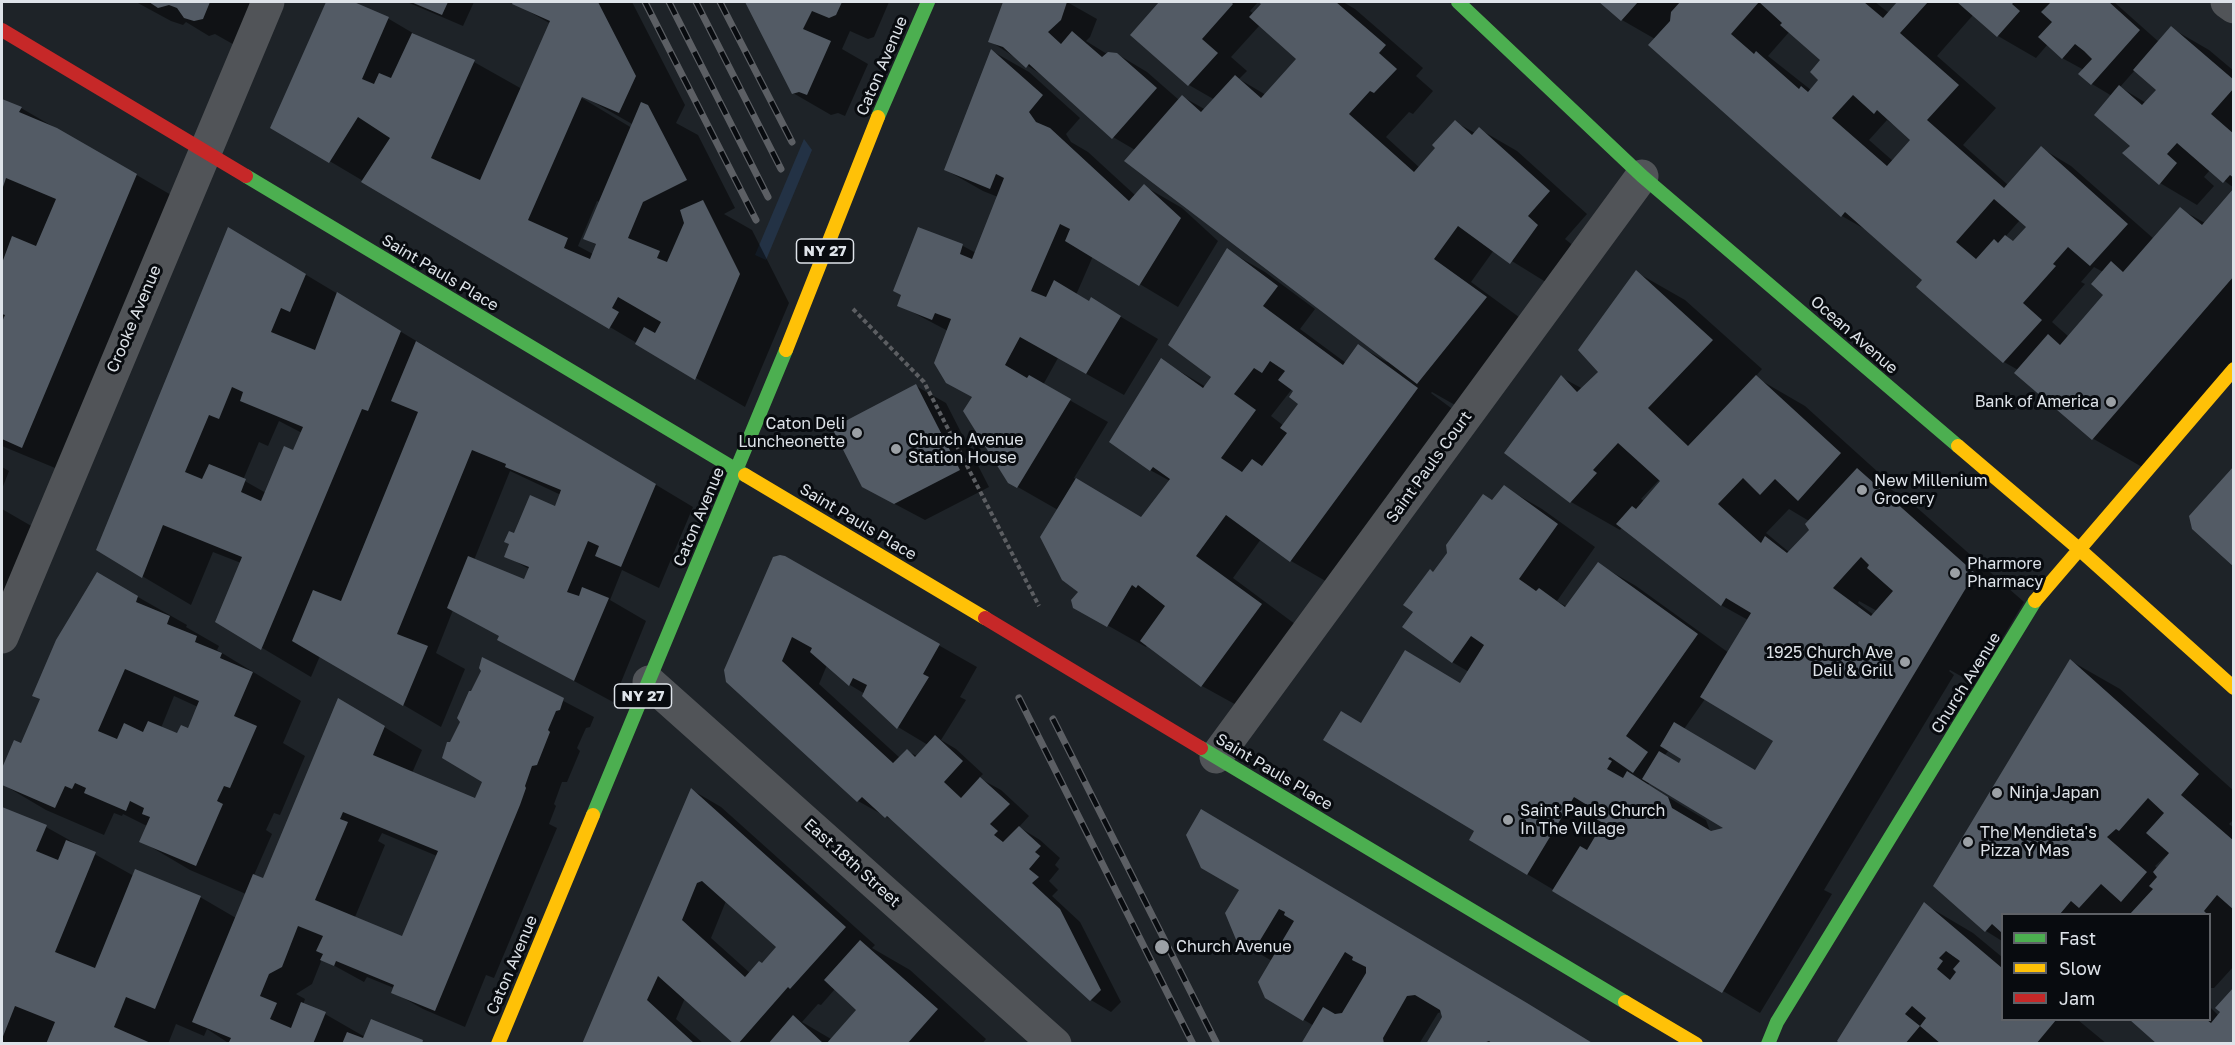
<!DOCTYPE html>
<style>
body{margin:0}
#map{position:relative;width:2235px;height:1045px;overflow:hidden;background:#1e2328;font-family:"Golos Text",sans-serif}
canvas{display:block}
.frame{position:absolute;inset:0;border:3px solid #dee3e9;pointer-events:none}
.legend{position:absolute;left:2001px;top:913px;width:210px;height:108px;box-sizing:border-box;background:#080b0f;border:2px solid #5e6166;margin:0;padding:8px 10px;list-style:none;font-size:18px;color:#dee3e9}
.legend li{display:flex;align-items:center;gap:12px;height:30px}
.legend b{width:30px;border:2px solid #5e6166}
</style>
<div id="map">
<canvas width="2235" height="1045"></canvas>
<div class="frame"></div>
<ul class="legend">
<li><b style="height:8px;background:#4caf50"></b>Fast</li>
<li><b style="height:8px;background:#ffc107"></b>Slow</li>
<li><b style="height:8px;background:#c62828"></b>Jam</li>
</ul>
</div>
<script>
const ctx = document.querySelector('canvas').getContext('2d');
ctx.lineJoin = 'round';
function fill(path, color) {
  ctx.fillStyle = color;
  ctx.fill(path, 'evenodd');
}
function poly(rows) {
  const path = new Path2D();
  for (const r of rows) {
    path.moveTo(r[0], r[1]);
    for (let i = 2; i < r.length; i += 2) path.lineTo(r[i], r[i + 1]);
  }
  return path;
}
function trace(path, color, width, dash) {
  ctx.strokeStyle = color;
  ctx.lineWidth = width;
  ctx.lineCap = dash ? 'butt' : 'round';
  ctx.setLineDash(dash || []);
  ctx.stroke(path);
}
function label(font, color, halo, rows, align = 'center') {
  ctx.font = font + ' "Golos Text",sans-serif';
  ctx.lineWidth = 6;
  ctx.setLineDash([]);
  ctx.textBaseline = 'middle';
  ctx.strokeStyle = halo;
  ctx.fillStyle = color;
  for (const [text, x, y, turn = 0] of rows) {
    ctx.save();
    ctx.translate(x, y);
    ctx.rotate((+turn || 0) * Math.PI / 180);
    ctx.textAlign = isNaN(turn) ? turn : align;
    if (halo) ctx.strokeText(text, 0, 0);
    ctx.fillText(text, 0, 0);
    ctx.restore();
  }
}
const green = poly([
 [804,139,812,150,766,260,755,255]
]);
const shadow = poly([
 [136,2,271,2,238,47,215,34,209,36,186,22,183,25,171,21],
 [327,2,350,2,389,19,428,42,474,62,522,89,551,24,514,3,515,2,632,2,685,105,676,123,698,135,735,208,724,214,752,230,789,303,745,407,272,127],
 [576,92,632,124,632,128,575,94],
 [597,201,600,202,585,239,597,245,593,254,578,246],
 [407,2,474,2,463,26],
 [747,2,889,2,874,37,868,39,850,31,842,49,868,64,845,116,838,113,831,115,793,93],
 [1005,2,1067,2,1097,19,1090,37,1086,41,1107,54,1117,54,1147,72,1179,100,1183,97,1206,110,1215,100,1189,85,1132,35,1161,2,1258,2,1250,11,1254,14,1263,4,1260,2,1343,2,1355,9,1423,68,1416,76,1433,91,1413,114,1409,112,1386,137,1420,168,1455,122,1475,133,1479,129,1517,151,1587,214,1565,239,1575,247,1549,284,1494,250,1471,282,1523,320,1455,405,1432,392,1431,393,1455,411,1329,583,1291,561,1261,539,1233,578,1299,627,1240,707,1202,686,1147,645,1146,647,1075,607,1080,592,1058,510,1009,482,948,331,899,305,919,228,963,246,976,253,998,197,983,191,946,170,992,51,1029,72,1080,118,1066,134,1071,142,1088,152,1136,196,1144,186,1182,208,1218,241,1178,307,1093,256,1076,295,1090,302,1091,299,1158,339,1124,395,1058,358,1043,385,1108,422,1074,478,1142,519,1170,481,1150,470,1161,360,1206,387,1213,376,1227,250,1265,272,1315,309,1300,329,1346,363,1359,346,1387,362,1388,361,1135,150,1113,137,1048,79,990,41],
 [1260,25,1298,59,1266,95,1239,79,1247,71,1231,57],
 [1292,389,1295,391,1300,404,1284,426,1271,416],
 [1601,2,1875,2,1889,13,1899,2,2114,2,2159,42,2171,28,2209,50,2234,71,2234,188,2210,170,2204,177,2214,186,2197,205,2160,183,2132,145,2112,96,2092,84,2084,70,2062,58,2048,44,2036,58,1998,36,1974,14,1937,56,1996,108,1963,145,2008,185,2041,148,2071,166,2154,239,2180,209,2205,223,2234,191,2234,361,2142,467,2092,438,2018,370,2004,362,1918,286,1924,280,1868,231,1842,216,1650,45,1655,39,1622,20],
 [1790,31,1822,60,1820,80,1811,90,1768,56],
 [2135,70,2158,90,2146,103,2120,87],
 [1887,120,1912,139,1893,161,1869,140],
 [2020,220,2028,227,2014,242,2005,237],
 [2094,267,2103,272,2105,295,2069,337,2052,322,2085,284,2081,282],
 [2,100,21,108,185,203,72,475,2,446,2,326,5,318,2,315],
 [278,258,693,507,659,588,622,570,610,600,646,621,613,702,537,661,506,638,453,610,436,653,465,669,441,727,320,656,311,677,217,621,241,563,213,552,191,605,98,550],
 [279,421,302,433,294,452,266,493,243,480,259,442,268,446],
 [510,471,561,495,556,508,515,535,506,556,529,569,525,581,474,560],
 [1636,272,1685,300,1762,369,1755,377,1805,406,1889,482,1885,486,1906,498,2024,602,1975,684,1950,670,1949,671,1954,675,1824,890,1832,894,1760,1013,1527,874,1476,830,1362,725,1461,684,1469,672,1452,662,1415,612,1434,573,1504,487,1542,509,1595,547,1557,601,1567,607,1598,564,1636,586,1729,653,1748,620,1721,605,1622,527,1620,530,1571,502,1561,377,1583,389,1600,372],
 [1660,479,1662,481,1644,501,1641,499],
 [1789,509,1809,521,1811,530,1789,552,1766,533],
 [1859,601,1877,611,1874,615,1858,603],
 [1705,699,1775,741,1756,772,1684,729],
 [1669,750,1683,759,1680,764,1664,756],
 [1650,782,1737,835,1710,831,1706,820,1648,785],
 [916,386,946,403,989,487,925,520,893,503],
 [2,467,9,471,2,489],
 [2,509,40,531,2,606],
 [785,558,977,667,960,697,966,700,941,740,956,749,983,774,979,778,1001,790,1029,816,1019,827,1040,840,1060,858,1055,865,1059,869,1049,881,1058,890,1052,896,1080,922,1121,1002,1111,1012,1091,1000,899,824,858,801,727,681],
 [827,665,850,685,865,694,898,727,928,745,917,756,907,751,900,758,819,684],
 [138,597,187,625,186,627,219,646,217,650,301,701,283,743,305,756,280,815,274,813,266,830,272,834,254,875,264,880,376,722,422,750,412,773,476,800,491,790,451,743,483,671,483,659,594,717,590,727,586,728,577,748,580,751,567,782,562,782,554,804,556,806,549,824,557,828,494,978,486,975,465,1027,423,1009,393,992,394,988,367,977,364,982,322,959,312,984,296,994,305,999,303,1005,325,1014,365,1037,425,1044,230,1044,207,1029,204,1036,176,1024,168,1044,2,1044,2,809,46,827,134,876,200,897,236,918,246,894,190,870,141,841,147,826,123,814,122,816,114,813,104,835,46,810,2,784,2,772,15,742,22,745],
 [174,696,198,707,189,730,178,735,161,728],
 [382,833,437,856,403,937,355,917,385,845,378,841],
 [2071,661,2120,689,2234,791,2234,819,2229,824,2234,828,2234,966,2214,988,2210,988,2210,914,2002,914,2002,941,1986,931,1934,886],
 [2166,856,2168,857,2158,869,2155,866],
 [692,790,721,807,875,945,872,948,910,970,986,1039,982,1044,736,1044,685,998,676,1019,704,1044,584,1044],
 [726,901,778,947,763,965,750,973,711,938],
 [835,989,858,1010,831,1039,802,1022,818,1004,821,1005],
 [1241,890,1593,1044,1428,1044,1444,1017,1442,1012,1438,1013,1419,1044,1303,1044,1314,1026,1267,997,1272,961,1238,941],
 [1924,904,1973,933,2002,957,2002,1020,2078,1020,2107,1044,1843,1044],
 [2234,990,2234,1044,2159,1044,2132,1020,2210,1020,2210,1007,2219,1016]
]);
const building = poly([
 [149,2,210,2,203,19,194,21,184,18,177,8,169,5,158,8],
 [326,2,354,2,389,17,362,79,374,84,379,73,391,78,412,33,475,60,431,158,480,180,550,21,512,4,513,2,598,2,636,76,619,113,582,97,528,220,568,238,564,248,590,259,596,244,583,239,641,102,648,105,687,180,643,202,628,238,660,251,657,258,667,262,684,223,680,210,703,200,740,274,695,380,635,344,644,327,655,333,661,322,618,297,612,308,619,312,609,329,361,182,390,138,358,117,329,163,270,128],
 [411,2,448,2,442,15],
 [745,2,842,2,836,15,829,18,812,11,803,29,831,41,807,95,799,92,792,94],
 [1003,2,1067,2,1061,20,1048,32,1061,44,1072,31,1102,57,1108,52,1117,53,1157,88,1112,139,1029,64,1026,68,1003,47,988,42],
 [1159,2,1231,2,1233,4,1202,39,1218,53,1188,86,1130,35],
 [1258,2,1336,2,1386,45,1379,53,1397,69,1374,93,1370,91,1349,114,1414,172,1435,148,1432,145,1455,120,1472,135,1479,127,1550,191,1528,216,1538,225,1510,264,1458,226,1434,259,1487,297,1417,384,1124,161,1182,95,1201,112,1235,75,1261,98,1296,59,1249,17,1261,4],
 [1599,2,1638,2,1621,21],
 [1680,2,1864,2,1883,18,1897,2,1928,2,1900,33,1959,85,1927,120,2004,188,2041,146,2128,224,2090,266,2068,247,2053,264,2056,266,2023,303,2042,320,2003,363,1916,287,1922,280,1845,212,1841,217,1648,45,1670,21,1671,12],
 [1759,2,1782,23,1780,25,1820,60,1810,72,1818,80,1808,92,1801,86,1799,89,1756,51,1754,54,1731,34],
 [1853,95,1874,114,1877,110,1910,140,1887,166,1832,118],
 [1994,199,2026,227,2013,241,2005,235,1998,243,1994,239,1976,259,1956,242],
 [1957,2,2014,2,2012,4,2020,11,1997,37],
 [2051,2,2109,2,2140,30,2091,85,2078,74,2092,59,2084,51,2075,44,2062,59,2038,37,2052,22,2041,12],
 [2171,26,2234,80,2234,88,2211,114,2234,134,2234,178,2230,175,2223,183,2177,143,2167,154,2177,163,2159,185,2122,153,2130,146,2094,115,2119,85,2142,105,2156,90,2133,70],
 [991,49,1043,95,1029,112,1036,122,1050,128,1129,201,1144,184,1181,218,1139,286,1065,241,1070,229,1060,224,1031,291,1046,297,1054,280,1089,301,1091,297,1121,316,1086,374,1020,337,1005,365,1027,378,1029,375,1071,399,1017,488,1008,483,963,411,972,397,946,383,934,363,951,319,935,313,932,320,897,306,901,295,893,291,918,227,963,244,960,254,972,259,1004,178,996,174,990,189,944,170],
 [2,99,22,107,19,112,57,128,137,174,22,448,2,439,2,322,5,315,2,314,2,263,12,236,36,246,56,199,6,178,2,190],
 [2234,188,2234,276,2092,440,2014,373,2048,334,2060,345,2103,295,2091,284,2111,261,2123,272,2180,207,2202,225],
 [228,227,306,274,290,312,281,308,271,332,315,350,337,292,401,331,368,411,362,409,261,650,215,622,242,557,163,525,142,578,96,550],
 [232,387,243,392,240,401,303,427,293,450,284,446,261,501,241,492,246,479,209,464,202,479,185,472,209,415,219,419],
 [1227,248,1278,286,1263,306,1343,365,1358,344,1418,388,1290,562,1226,515,1196,556,1262,604,1201,687,1140,641,1165,606,1138,585,1136,588,1132,585,1107,627,1073,608,1071,600,1078,592,1062,580,1040,537,1076,478,1141,517,1170,479,1153,467,1150,471,1109,442,1161,358,1203,388,1211,377,1168,345],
 [1270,361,1285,371,1278,380,1293,391,1289,397,1298,404,1280,428,1287,433,1262,466,1252,459,1242,472,1221,458,1256,410,1234,394,1254,368,1262,373],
 [1636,270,1713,340,1648,408,1688,446,1756,375,1841,453,1798,501,1775,479,1760,495,1743,478,1718,504,1761,543,1765,536,1787,553,1809,530,1805,524,1857,468,1975,573,1722,993,1552,891,1580,846,1587,850,1603,823,1593,817,1597,811,1574,797,1527,875,1469,840,1474,831,1323,740,1341,711,1361,723,1405,650,1460,683,1484,645,1471,636,1452,663,1402,627,1413,612,1403,605,1430,569,1433,572,1447,553,1446,545,1483,494,1492,500,1504,485,1558,524,1519,579,1536,591,1539,588,1565,607,1598,562,1698,634,1626,736,1648,752,1633,773,1610,757,1608,759,1612,761,1607,769,1623,778,1627,771,1668,797,1672,808,1711,831,1723,828,1642,779,1659,751,1679,763,1681,759,1660,746,1674,722,1755,770,1773,741,1700,697,1751,613,1726,598,1721,606,1616,524,1632,506,1636,509,1660,481,1618,443,1593,470,1597,473,1570,503,1504,453,1561,375,1577,392,1598,372,1578,350],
 [1861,557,1869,565,1867,568,1893,591,1871,616,1833,588],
 [416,341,656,484,621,567,595,556,599,546,588,541,567,592,579,596,582,587,609,598,574,681,497,640,499,636,447,608,468,556,524,579,529,567,504,557,509,544,504,542,509,531,514,533,530,495,555,506,561,490,505,467,506,464,472,450,397,634,428,646,403,706,292,641,313,590,341,601,418,412,391,401],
 [916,384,960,470,894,504,862,487,832,428],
 [2234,466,2234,567,2192,529,2189,516],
 [780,555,785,556,940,644,923,674,929,677,897,729,862,696,867,685,853,678,849,686,810,652,812,648,792,637,782,661,893,763,907,749,915,757,935,735,963,761,944,782,961,798,980,777,1010,804,990,824,998,831,994,835,1003,842,1019,826,1041,846,1035,852,1040,856,1029,869,1039,877,1032,883,1060,909,1101,990,1090,1001,887,816,885,818,862,797,857,802,726,682,724,670,773,557],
 [97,572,138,596,136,602,170,616,167,624,197,636,195,642,222,653,220,658,253,672,234,716,257,726,230,788,224,786,217,801,223,804,196,866,139,842,150,817,142,814,144,808,130,801,126,811,84,793,86,788,75,783,72,789,65,786,55,808,2,785,2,768,14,740,21,743,40,699,32,696,56,640],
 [125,669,199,701,188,728,181,725,177,733,148,721,143,732,124,723,117,739,98,731],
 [482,657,564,698,560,710,556,711,548,730,550,732,537,765,532,766,525,786,526,788,520,805,435,1011,391,993,394,985,336,961,334,966,320,960,323,954,316,951,323,936,298,926,282,967,269,974,260,996,277,1003,270,1019,291,1028,301,1002,326,1012,313,1044,228,1044,231,1038,192,1022,253,874,263,878,338,698,385,726,373,755,475,798,482,782,442,758,447,742,450,742,460,722,457,718,469,691,471,691,481,671,479,668],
 [343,812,438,851,402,936,315,900,348,822,340,819],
 [2070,659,2199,774,2181,795,2234,841,2234,910,2217,895,2204,911,2206,913,2205,914,2130,914,2153,889,2149,886,2157,877,2153,872,2169,853,2146,833,2164,813,2148,798,2119,831,2116,829,2107,837,2147,872,2121,902,2101,884,2079,908,2071,901,2060,914,2002,914,2002,933,1992,924,1985,932,1933,886],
 [691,788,846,927,790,989,788,987,738,1044,734,1044,658,976,647,1000,695,1044,582,1044],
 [702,881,776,947,762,963,759,961,745,977,682,920,697,883],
 [2,807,47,825,36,851,58,860,66,840,96,852,55,952,95,968,135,869,201,896,155,1009,126,997,114,1027,153,1044,46,1044,55,1022,15,1006,2,1039],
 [1201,809,1527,1003,1594,1044,1493,1044,1489,1041,1481,1044,1426,1044,1442,1017,1440,1010,1415,995,1407,996,1383,1038,1384,1044,1301,1044,1323,1007,1335,1014,1342,1013,1366,973,1366,967,1352,960,1353,957,1345,952,1303,1021,1265,998,1258,982,1294,921,1284,915,1285,912,1279,909,1253,952,1237,942,1225,913,1239,890,1201,868,1186,835],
 [1924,902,2002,968,2002,1020,2056,1020,2036,1044,1941,1044,1920,1026,1905,1044,1840,1044,1837,1041],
 [1946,951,1960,961,1953,969,1956,972,1950,980,1937,969,1943,961,1939,958],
 [1912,1006,1926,1018,1920,1026,1905,1014],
 [860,940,938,1009,907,1044,826,1044,856,1010,824,980],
 [2234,987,2234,1044,2157,1044,2130,1020,2207,1020,2211,1023,2220,1012,2215,1008],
 [793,1015,824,1044,768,1044],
 [371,1019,423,1040,422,1044,342,1044,347,1032,363,1038]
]);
const path = poly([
 [853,309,924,382,1039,606]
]);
const street = poly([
 [2227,2,2234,7],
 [2,637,268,2],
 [649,682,1055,1044],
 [1216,757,1642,176]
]);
const fast = poly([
 [1458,2,1642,176,1958,446],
 [878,117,928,2],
 [246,176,745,475],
 [1201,748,1625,1002],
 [593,815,786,350],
 [1768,1044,1777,1022,2035,601]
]);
const slow = poly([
 [786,350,878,117],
 [1958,446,2079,549,2234,688],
 [745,475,985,618],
 [2035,601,2234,369],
 [1625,1002,1696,1044],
 [498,1044,593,815]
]);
const jam = poly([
 [2,30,246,176],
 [985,618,1201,748]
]);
const rail = poly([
 [645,2,756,220],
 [669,2,768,197],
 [696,2,781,169],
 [720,2,792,142],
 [1019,698,1193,1044],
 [1053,719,1217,1044]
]);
const markers = [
 [2111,402,6,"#9ba0a5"],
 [857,433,6,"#9ba0a5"],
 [896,449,6,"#9ba0a5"],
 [1862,490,6,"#9ba0a5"],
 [1955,573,6,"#9ba0a5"],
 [1905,662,6,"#9ba0a5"],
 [1997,793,6,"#9ba0a5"],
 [1508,820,6,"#9ba0a5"],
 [1968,842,6,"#9ba0a5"],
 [1162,947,8,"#9ba0a5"]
];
const shields = [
 [825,251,57],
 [643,696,57]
];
const shieldNames = [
 ["NY 27",825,251],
 ["NY 27",643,696]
];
const streetNames = [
 ["Caton Avenue",882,66,-67],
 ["Saint Pauls Place",440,273,31],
 ["Crooke Avenue",134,319,-67],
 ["Ocean Avenue",1854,335,41],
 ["Saint Pauls Court",1429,467,-54],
 ["Caton Avenue",699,517,-67],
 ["Saint Pauls Place",858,522,31],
 ["Church Avenue",1966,683,-58],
 ["Saint Pauls Place",1274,772,31],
 ["East 18th Street",852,863,42],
 ["Caton Avenue",512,965,-67]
];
const poiNames = [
 ["Bank of America",2099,402,"right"],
 ["Caton Deli",845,424,"right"],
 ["Luncheonette",845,442,"right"],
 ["Church Avenue",908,440],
 ["Station House",908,458],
 ["New Millenium",1874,481],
 ["Grocery",1874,499],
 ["Pharmore",1967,564],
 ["Pharmacy",1967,582],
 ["1925 Church Ave",1893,653,"right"],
 ["Deli & Grill",1893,671,"right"],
 ["Ninja Japan",2009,793],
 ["Saint Pauls Church",1520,811],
 ["In The Village",1520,829],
 ["The Mendieta's",1980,833],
 ["Pizza Y Mas",1980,851],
 ["Church Avenue",1176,947]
];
fill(green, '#233245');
fill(shadow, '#0007');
fill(building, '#535b65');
trace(path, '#5c5e62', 4, [4.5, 3]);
trace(street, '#515458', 33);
trace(fast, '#4caf50', 14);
trace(slow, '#ffc107', 14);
trace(jam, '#c62828', 14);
trace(rail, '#5c5f64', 7);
trace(rail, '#080b0f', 4.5, [14]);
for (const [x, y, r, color] of markers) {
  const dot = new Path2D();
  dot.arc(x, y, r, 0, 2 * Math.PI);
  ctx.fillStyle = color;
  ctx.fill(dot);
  trace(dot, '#080b0f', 2);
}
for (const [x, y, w] of shields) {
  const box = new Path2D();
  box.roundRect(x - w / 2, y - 12, w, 24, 4.5);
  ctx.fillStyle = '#080b0f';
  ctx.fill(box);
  trace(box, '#dee3e9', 1.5);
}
label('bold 15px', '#dee3e9', null, shieldNames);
label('16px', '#dee3e9', '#080b0f', streetNames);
label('16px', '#dee3e9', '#080b0f', poiNames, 'left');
</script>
